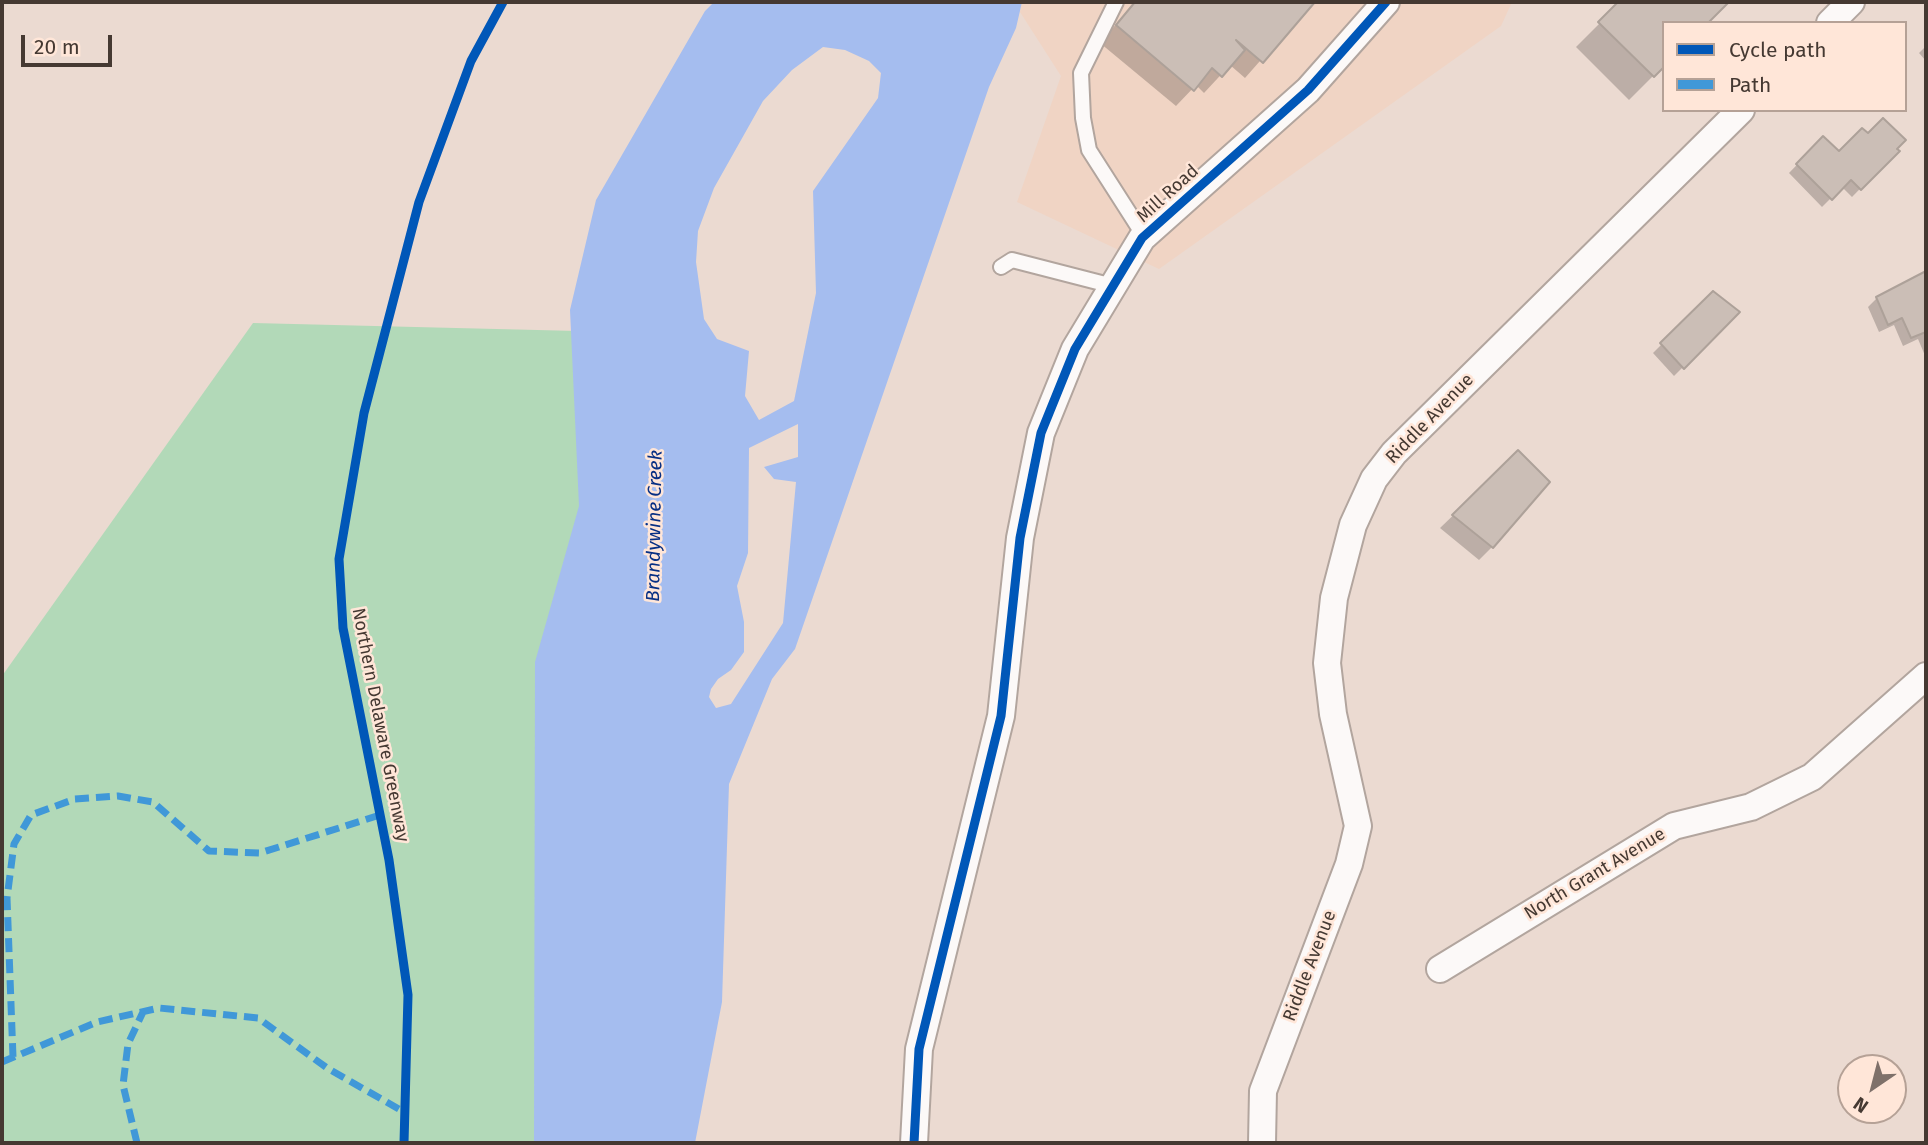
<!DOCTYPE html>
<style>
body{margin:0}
#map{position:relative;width:1928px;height:1145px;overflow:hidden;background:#ebdad1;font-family:"Fira Sans",sans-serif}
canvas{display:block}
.frame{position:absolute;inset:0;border:4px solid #453932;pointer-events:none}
.legend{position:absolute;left:1662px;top:21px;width:245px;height:91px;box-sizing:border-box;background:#ffe6d8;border:2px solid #b5a196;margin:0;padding:9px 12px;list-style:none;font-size:21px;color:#453932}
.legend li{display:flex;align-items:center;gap:14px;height:35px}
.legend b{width:35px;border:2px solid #b5a196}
.north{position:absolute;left:1837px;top:1054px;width:70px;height:70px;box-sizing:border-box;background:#ffe6d8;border:2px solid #b5a196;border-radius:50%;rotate:215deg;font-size:19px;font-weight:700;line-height:28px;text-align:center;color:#453932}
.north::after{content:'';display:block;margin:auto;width:24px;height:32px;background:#7f716a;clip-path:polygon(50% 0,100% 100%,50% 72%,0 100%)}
.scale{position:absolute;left:21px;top:35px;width:91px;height:32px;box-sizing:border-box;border:4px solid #453932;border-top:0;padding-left:9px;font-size:21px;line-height:24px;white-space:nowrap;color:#453932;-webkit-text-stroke:5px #ffe6d8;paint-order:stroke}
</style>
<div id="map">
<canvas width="1928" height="1145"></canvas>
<div class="frame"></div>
<ul class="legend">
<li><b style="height:9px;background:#0057b8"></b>Cycle path</li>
<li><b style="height:9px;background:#4098d8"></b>Path</li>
</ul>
<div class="north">N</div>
<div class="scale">20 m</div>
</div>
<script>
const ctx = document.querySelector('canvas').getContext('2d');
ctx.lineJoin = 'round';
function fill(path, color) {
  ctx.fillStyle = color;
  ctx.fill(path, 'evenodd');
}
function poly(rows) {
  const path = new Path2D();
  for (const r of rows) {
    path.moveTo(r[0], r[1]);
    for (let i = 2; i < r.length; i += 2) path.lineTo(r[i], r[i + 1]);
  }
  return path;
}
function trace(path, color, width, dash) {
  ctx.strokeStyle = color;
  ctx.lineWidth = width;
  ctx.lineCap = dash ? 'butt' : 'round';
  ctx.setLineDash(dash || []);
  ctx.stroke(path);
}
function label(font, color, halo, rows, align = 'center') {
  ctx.font = font + ' "Fira Sans",sans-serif';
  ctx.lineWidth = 5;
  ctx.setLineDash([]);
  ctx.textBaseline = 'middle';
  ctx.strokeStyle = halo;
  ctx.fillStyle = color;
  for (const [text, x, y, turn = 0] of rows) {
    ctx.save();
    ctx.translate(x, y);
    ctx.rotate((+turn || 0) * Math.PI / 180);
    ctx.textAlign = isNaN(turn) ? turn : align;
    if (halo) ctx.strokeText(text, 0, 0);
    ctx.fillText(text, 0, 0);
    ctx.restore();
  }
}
const built = poly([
 [1022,2,1512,2,1501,26,1159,269,1017,202,1061,76,1020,12]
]);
const green = poly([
 [253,323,659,333,626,1143,2,1143,2,676]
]);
const water = poly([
 [714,2,1022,2,1016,28,989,87,795,649,772,679,729,784,722,1002,695,1143,534,1143,535,662,579,506,570,310,596,200,705,11],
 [823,47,845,50,869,61,881,73,878,98,813,191,816,293,794,401,759,420,745,396,749,351,717,339,704,319,696,262,698,231,714,188,763,101,792,70],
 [798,424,798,457,764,467,774,479,796,482,783,623,731,704,716,708,709,697,711,689,718,679,731,670,744,652,744,622,737,586,748,553,749,448]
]);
const shadow = poly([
 [1135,2,1312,2,1245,78,1230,65,1204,93,1196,85,1176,106,1100,43],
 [1621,2,1727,2,1706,23,1664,23,1664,65,1629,100,1576,47],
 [1926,46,1926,61,1919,53],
 [1823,138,1839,154,1897,151,1852,197,1842,187,1822,207,1789,173],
 [1926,274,1926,358,1918,339,1903,346,1894,325,1879,332,1868,307,1877,298],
 [1713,293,1737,313,1674,376,1653,353],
 [1518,453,1492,547,1479,560,1440,528]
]);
const building = poly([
 [1135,2,1315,2,1263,63,1236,40,1245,50,1222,77,1212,68,1194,91,1116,25,1135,2],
 [1618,2,1729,2,1708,23,1664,23,1664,67,1654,77,1598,22,1618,2],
 [1883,118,1906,140,1897,149,1900,151,1861,190,1851,180,1832,200,1796,164,1823,136,1839,151,1862,128,1868,133,1883,118],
 [1926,271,1926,332,1911,338,1902,318,1888,325,1876,297,1926,271],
 [1713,291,1740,312,1684,369,1660,343,1713,291],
 [1518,450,1550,482,1493,548,1452,515,1518,450]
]);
const service = poly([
 [1116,2,1081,73,1083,118,1089,150,1144,236],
 [1001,267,1012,260,1113,286]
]);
const minor = poly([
 [1830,23,1851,2],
 [1440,969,1674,826,1751,807,1812,777,1926,676],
 [914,1143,919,1049,1001,716,1020,538,1041,433,1075,349,1142,238,1308,90,1386,2],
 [1262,1143,1263,1091,1349,864,1358,826,1333,714,1327,663,1334,598,1353,525,1374,479,1394,453,1741,110]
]);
const quiet = poly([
 [13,1057,7,898,14,844,31,815,75,799,118,796,153,802,209,851,260,853,380,815],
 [2,1062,97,1022,159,1008,258,1018,327,1068,404,1112],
 [137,1143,123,1085,128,1044,143,1012]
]);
const cycleway = poly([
 [404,1143,408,995,389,860,343,628,339,559,364,413,419,202,471,61,503,2],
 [914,1143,919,1049,1001,716,1020,538,1041,433,1075,349,1142,238,1308,90,1386,2]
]);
const streetNames = [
 ["Mill Road",1168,194,-42],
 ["Riddle Avenue",1430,419,-46],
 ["Northern Delaware Greenway",380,725,79],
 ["North Grant Avenue",1595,874,-31],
 ["Riddle Avenue",1310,966,-69]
];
const waterNames = [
 ["Brandywine Creek",655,526,-89]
];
fill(built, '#f0d4c4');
fill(green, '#b2d9b8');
fill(water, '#a5bdef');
fill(shadow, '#0003');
fill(building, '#cbbeb6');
trace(building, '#ada199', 2);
trace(service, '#b2a59e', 18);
trace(minor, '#b2a59e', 30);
trace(service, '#fcf9f8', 14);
trace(minor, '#fcf9f8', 26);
trace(quiet, '#4098d8', 7, [14, 7]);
trace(cycleway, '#0057b8', 9);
label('18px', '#453932', '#ffe6d8', streetNames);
label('italic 19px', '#072f84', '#ffe6d8', waterNames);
</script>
